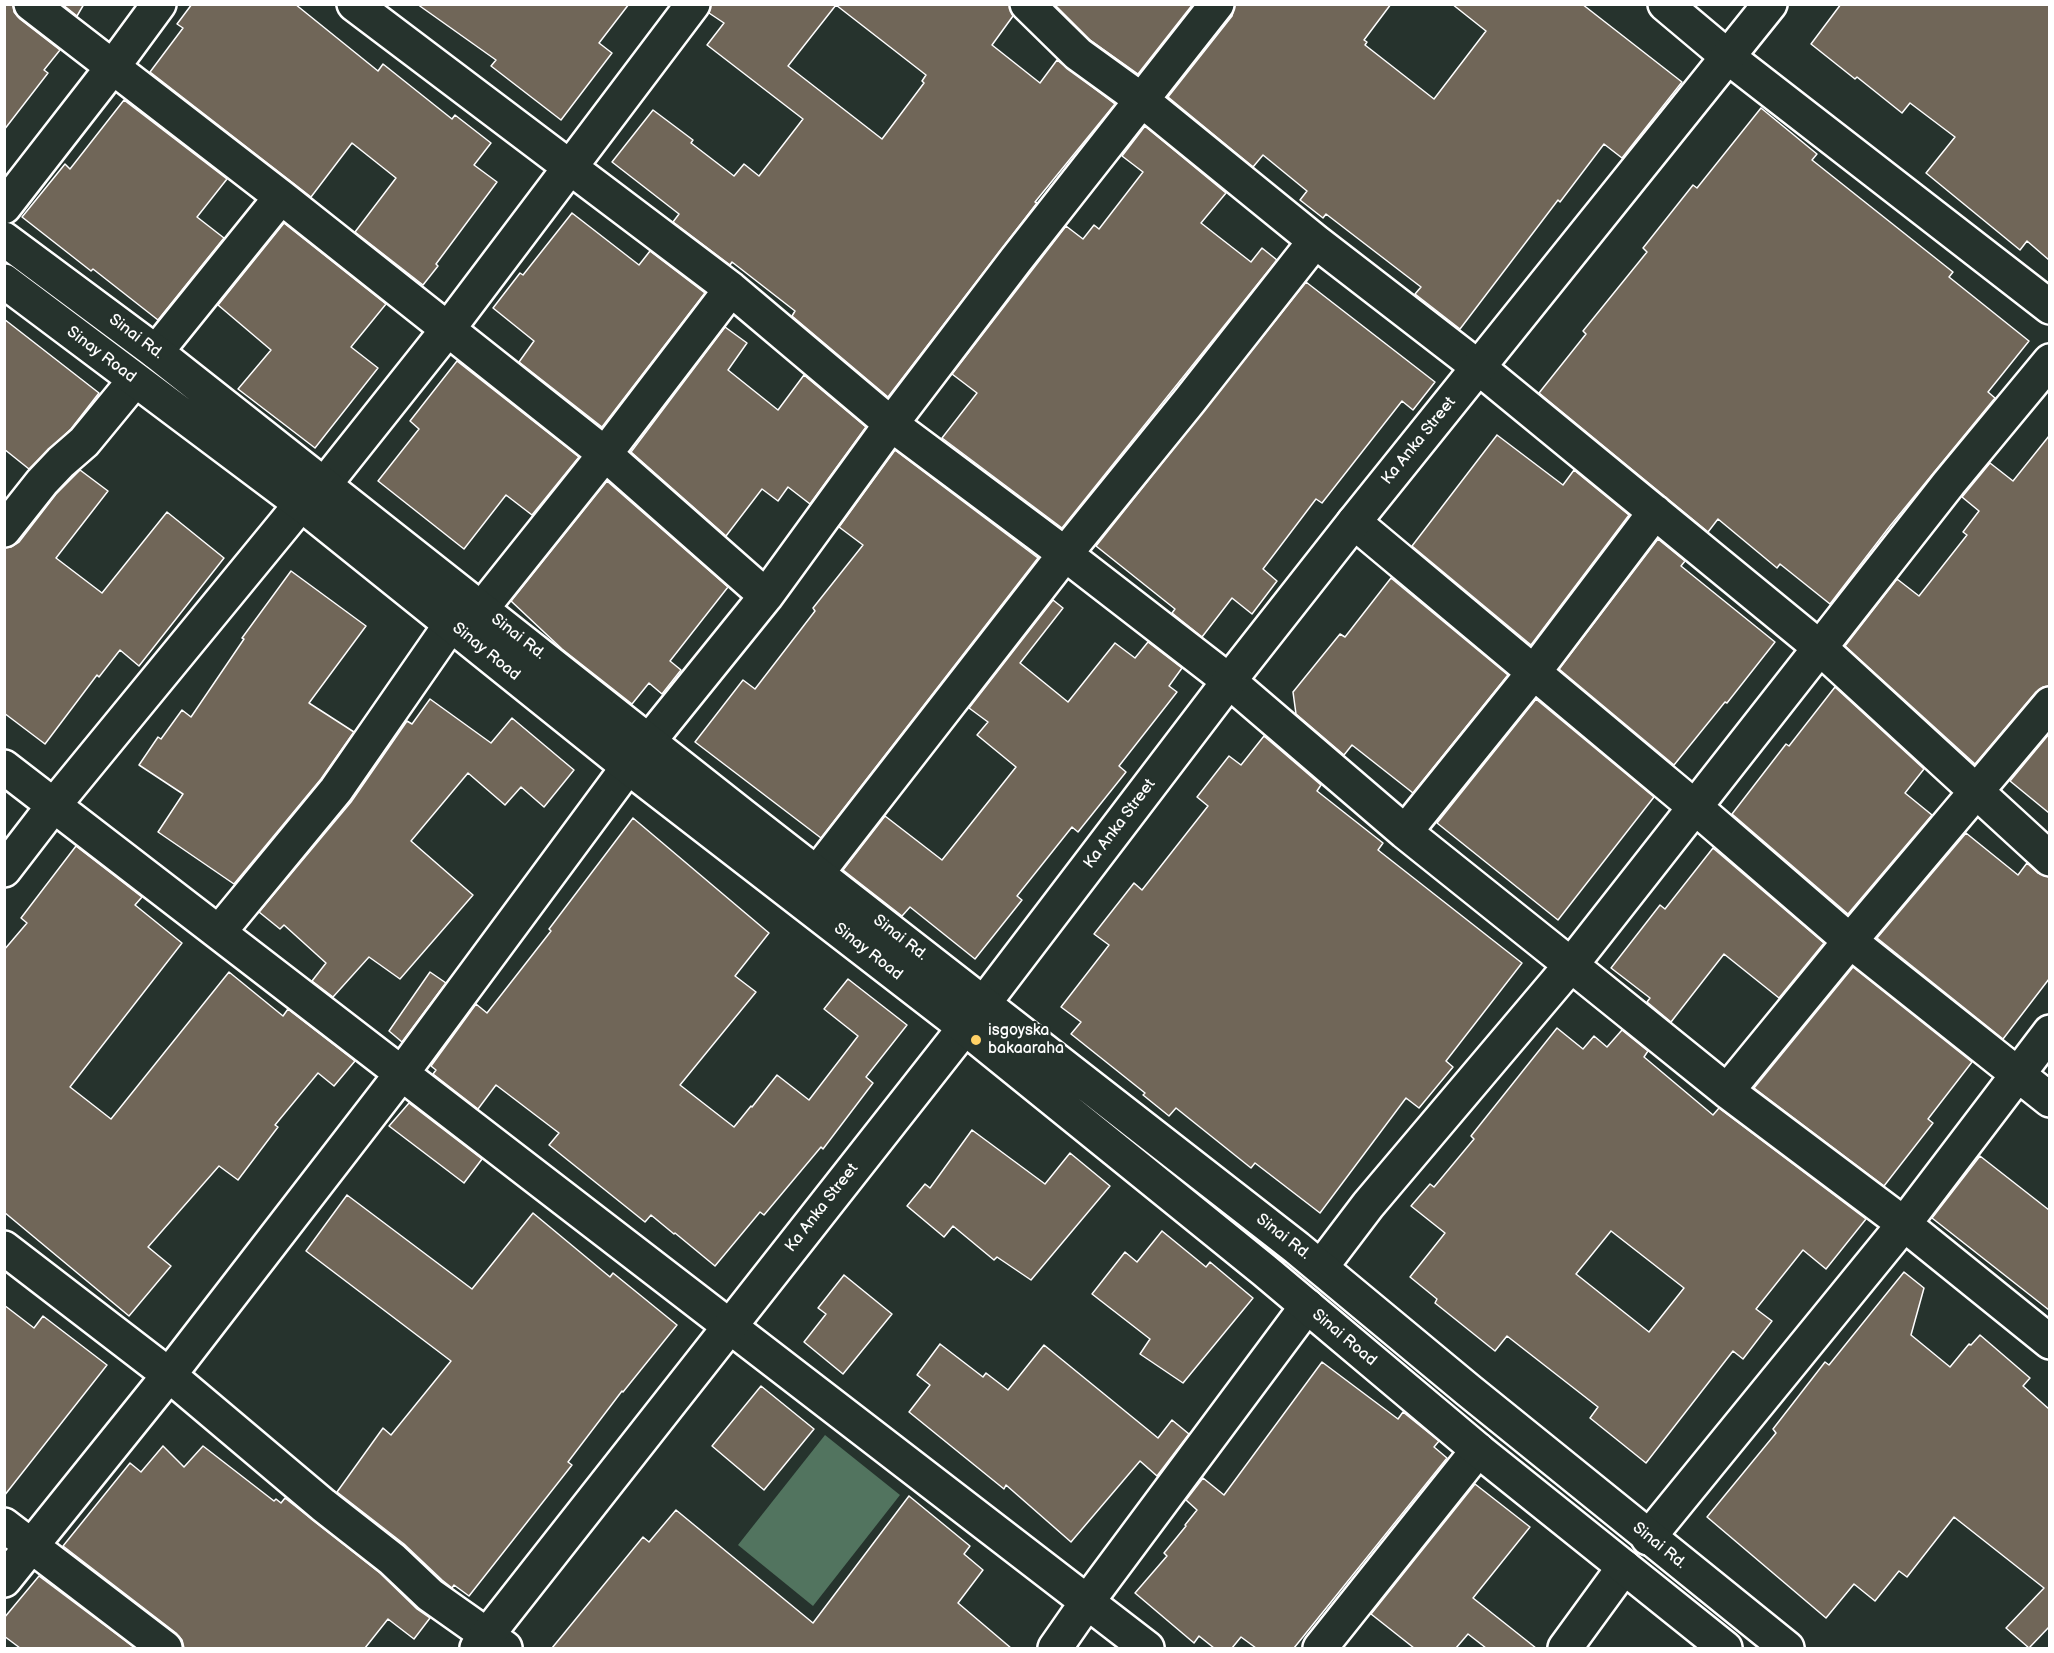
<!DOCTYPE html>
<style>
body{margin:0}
#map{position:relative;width:2054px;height:1653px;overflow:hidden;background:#26332d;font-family:"Balsamiq Sans",sans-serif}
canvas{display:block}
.frame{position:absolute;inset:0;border:6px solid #fff;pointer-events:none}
</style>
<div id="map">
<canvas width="2054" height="1653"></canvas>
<div class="frame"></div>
</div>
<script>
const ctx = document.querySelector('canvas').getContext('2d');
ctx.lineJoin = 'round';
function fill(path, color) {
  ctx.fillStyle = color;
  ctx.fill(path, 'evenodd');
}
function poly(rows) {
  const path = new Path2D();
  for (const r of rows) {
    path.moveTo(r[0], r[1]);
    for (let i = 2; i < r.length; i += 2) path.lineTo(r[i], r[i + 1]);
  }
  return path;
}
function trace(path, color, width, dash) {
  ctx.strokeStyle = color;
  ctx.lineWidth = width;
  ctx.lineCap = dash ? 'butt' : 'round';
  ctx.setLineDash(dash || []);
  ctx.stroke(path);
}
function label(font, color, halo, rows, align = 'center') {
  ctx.font = font + ' "Balsamiq Sans",sans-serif';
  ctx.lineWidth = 4.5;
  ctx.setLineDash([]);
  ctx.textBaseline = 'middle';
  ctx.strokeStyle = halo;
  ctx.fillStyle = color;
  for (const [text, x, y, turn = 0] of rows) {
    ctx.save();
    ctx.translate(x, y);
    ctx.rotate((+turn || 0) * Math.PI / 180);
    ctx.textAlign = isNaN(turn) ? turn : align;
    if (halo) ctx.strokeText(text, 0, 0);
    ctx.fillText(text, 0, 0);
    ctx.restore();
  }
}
const green = poly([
 [825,1435,900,1495,813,1606,738,1545]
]);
const building = poly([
 [4,4,13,4,14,12,20,19,60,50,44,70,48,73,4,130,4,4],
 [62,4,84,4,77,16,62,4],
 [192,4,295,4,378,71,383,64,452,119,455,115,491,143,474,165,497,182,436,264,438,266,423,285,355,232,396,178,352,143,311,197,150,72,183,28,177,24,192,4],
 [417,4,629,4,599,43,612,53,561,120,491,66,496,60,417,4],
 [711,4,1009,4,1013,16,992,45,1040,83,1057,60,1115,104,1035,202,1037,203,888,397,792,316,795,311,732,262,730,265,673,222,679,214,612,162,653,110,693,140,691,143,734,176,744,164,759,176,803,119,707,45,724,23,709,13,711,4],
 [836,5,926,75,922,81,924,83,882,139,788,66,836,5],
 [1054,4,1193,4,1138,74,1090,40,1054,4],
 [1235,4,1391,4,1364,40,1367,42,1365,45,1434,99,1486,31,1452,4,1582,4,1682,82,1622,158,1604,144,1560,202,1558,200,1460,329,1415,294,1421,287,1326,214,1323,218,1300,200,1307,191,1263,155,1253,167,1168,97,1232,16,1235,4],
 [1841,4,2049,4,2049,260,2027,241,2020,250,1926,173,1955,137,1910,103,1902,113,1857,77,1855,79,1811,44,1841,4],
 [124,100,227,179,197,217,224,238,158,320,93,269,91,271,22,217,65,164,70,169,124,100],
 [1761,108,1817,154,1812,160,1953,272,1949,277,2029,341,1988,392,1995,398,1890,526,1830,604,1780,564,1777,568,1718,519,1708,532,1539,393,1586,334,1583,331,1647,252,1643,248,1693,185,1697,188,1761,108],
 [1145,126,1226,193,1201,223,1251,262,1262,248,1277,260,1062,528,942,438,977,393,952,374,1066,226,1083,239,1094,225,1099,229,1143,172,1122,156,1145,126],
 [572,213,639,265,650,251,705,293,602,427,519,362,534,341,493,308,520,273,523,275,572,213],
 [284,223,386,304,351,347,378,368,315,448,238,389,271,350,218,305,284,223],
 [1306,282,1435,382,1413,410,1402,401,1322,503,1316,499,1263,569,1277,581,1252,614,1232,598,1202,637,1172,613,1175,609,1096,546,1306,282],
 [4,319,99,393,71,429,29,469,4,449,4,319],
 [725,327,747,343,728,370,778,410,804,375,866,427,810,504,788,487,778,501,762,489,726,536,631,452,725,327],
 [457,361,579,457,532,515,506,495,464,549,378,481,419,429,410,421,457,361],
 [1497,435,1563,485,1574,470,1629,515,1531,645,1412,546,1497,435],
 [2049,436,2049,686,2043,687,2036,692,1975,764,1845,646,1897,579,1919,596,1967,535,1963,532,1979,511,1962,497,1990,463,2013,481,2049,436],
 [895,450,1038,558,821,838,695,742,743,680,755,689,815,611,813,608,863,545,839,527,895,450],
 [80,470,108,491,56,558,102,593,167,512,224,558,139,666,120,650,99,677,97,675,45,744,4,713,4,548,11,547,19,542,56,494,80,470],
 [607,481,728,587,670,661,681,670,662,694,649,683,632,704,562,649,511,601,607,481],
 [1658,539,1685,561,1681,566,1775,642,1727,703,1725,702,1674,765,1559,669,1658,539],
 [291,571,366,626,309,703,354,732,321,779,234,884,158,832,183,794,139,765,158,737,161,739,182,710,191,717,244,639,242,638,291,571],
 [1391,578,1508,675,1413,793,1352,745,1344,755,1296,714,1293,692,1340,634,1345,637,1391,578],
 [1053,600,1063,608,1020,663,1068,702,1115,643,1135,658,1148,642,1182,668,1169,686,1177,692,1119,766,1126,772,1078,832,1072,827,1017,896,1022,900,975,959,910,907,902,916,843,870,885,816,942,860,1016,767,977,735,988,722,969,708,1053,600],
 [1835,687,1924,769,1905,793,1932,815,1848,914,1732,814,1786,744,1789,746,1835,687],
 [430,699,491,743,512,718,574,770,544,807,521,787,505,805,468,773,411,841,473,895,400,979,369,957,333,997,312,981,326,963,284,925,280,929,259,912,351,802,407,721,412,724,430,699],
 [1536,699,1654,797,1558,920,1437,823,1536,699],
 [2049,734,2049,813,2010,781,2049,734],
 [1264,736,1321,785,1317,791,1383,843,1378,850,1522,963,1446,1061,1453,1067,1419,1108,1406,1098,1320,1213,1255,1163,1251,1168,1176,1108,1169,1116,1143,1095,1145,1093,1071,1034,1081,1022,1061,1007,1109,945,1094,934,1134,883,1142,890,1208,806,1197,797,1229,756,1241,765,1264,736],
 [633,818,769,933,735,976,756,992,680,1085,734,1127,751,1106,752,1107,777,1075,809,1100,858,1036,824,1009,848,979,907,1025,866,1077,873,1083,823,1149,821,1147,764,1215,760,1212,715,1266,675,1233,674,1234,651,1215,645,1222,549,1145,559,1133,496,1085,478,1109,433,1074,436,1070,431,1066,476,1004,487,1013,551,931,549,929,633,818],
 [1966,833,2018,875,2027,863,2038,873,2049,877,2049,979,2003,1039,1877,938,1966,833],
 [76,846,142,897,135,905,182,943,70,1087,111,1119,229,972,283,1016,288,1009,355,1061,334,1086,318,1073,275,1125,278,1127,238,1180,219,1166,148,1247,171,1266,129,1316,4,1212,4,950,27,923,21,918,76,846],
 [1713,848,1824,943,1779,998,1724,954,1671,1022,1647,1002,1650,998,1611,968,1660,905,1665,909,1713,848],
 [1853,967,1972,1062,1928,1119,1933,1123,1884,1186,1754,1088,1853,967],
 [430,972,446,983,402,1042,389,1031,430,972],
 [1557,1028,1583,1049,1594,1036,1607,1047,1622,1030,1648,1051,1644,1057,1713,1115,1719,1108,1866,1219,1826,1269,1803,1250,1756,1309,1772,1321,1743,1359,1733,1351,1646,1463,1590,1418,1598,1407,1507,1336,1495,1351,1435,1303,1437,1299,1410,1277,1445,1233,1411,1206,1430,1184,1434,1187,1474,1139,1471,1136,1557,1028],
 [1611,1231,1684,1288,1649,1332,1576,1274,1611,1231],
 [409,1103,482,1159,464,1183,389,1126,409,1103],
 [972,1130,1045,1184,1070,1153,1110,1186,1031,1280,997,1257,994,1260,953,1226,944,1237,907,1206,925,1184,930,1188,972,1130],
 [1980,1156,2049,1210,2049,1310,1932,1218,1980,1156],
 [347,1195,472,1289,533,1213,610,1277,613,1273,677,1325,623,1392,622,1391,568,1462,572,1465,469,1596,454,1585,452,1588,442,1580,404,1544,337,1492,383,1428,391,1435,451,1361,306,1251,347,1195],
 [1162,1231,1206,1267,1210,1262,1253,1298,1183,1383,1140,1354,1150,1339,1092,1294,1125,1252,1137,1262,1162,1231],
 [1904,1272,1924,1288,1911,1335,1950,1367,1969,1344,1971,1345,1980,1335,2030,1378,2023,1386,2049,1409,2049,1627,2029,1648,2006,1628,2044,1588,1954,1517,1907,1577,1899,1571,1875,1601,1854,1584,1826,1618,1707,1517,1776,1433,1773,1429,1825,1362,1829,1365,1904,1272],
 [844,1275,892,1314,843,1374,804,1342,826,1314,818,1308,844,1275],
 [4,1305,34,1328,43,1316,107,1365,4,1496,4,1305],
 [940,1344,983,1377,986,1373,1008,1390,1044,1345,1158,1438,1172,1420,1189,1434,1157,1476,1140,1461,1071,1542,1006,1485,1004,1489,909,1412,930,1385,917,1375,940,1344],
 [1322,1362,1398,1419,1403,1412,1439,1441,1434,1447,1447,1458,1294,1648,1256,1648,1241,1637,1232,1648,1214,1648,1199,1636,1194,1643,1135,1593,1167,1556,1164,1553,1186,1526,1185,1525,1197,1510,1186,1500,1203,1478,1224,1495,1322,1362],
 [761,1386,814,1429,764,1490,712,1446,761,1386],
 [163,1446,184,1467,203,1446,274,1501,276,1499,281,1503,285,1498,380,1573,417,1609,430,1618,414,1639,388,1619,365,1648,184,1648,182,1640,176,1633,63,1546,130,1463,141,1472,163,1446],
 [1475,1484,1530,1527,1473,1598,1536,1648,1486,1648,1468,1634,1456,1648,1414,1648,1371,1614,1475,1484],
 [909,1496,970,1546,964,1554,983,1570,958,1603,1011,1648,552,1648,643,1537,649,1542,676,1510,813,1623,909,1496],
 [39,1576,135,1648,20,1648,4,1636,4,1618,39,1576]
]);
const minor = poly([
 [31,4,281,197,605,454,766,596],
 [354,4,731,289,891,424,1065,554,1229,681,1405,832,1571,965,1727,1091,1904,1224,2050,1342],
 [1027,4,1078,54,1143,101,1315,241,1478,367,1819,647,2050,859],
 [1665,4,1728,57,2050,307],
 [4,207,112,68,159,4],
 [156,352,281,197],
 [324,485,448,329,693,4],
 [1354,522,1696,808,1850,941,2050,1100],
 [4,530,42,482,61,462,84,442,135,380],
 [482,608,605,454,731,289],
 [4,767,1147,1648],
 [1405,832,1534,672,1655,512],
 [4,870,54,805,301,504],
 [817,873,1065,554,1190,400,1315,241],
 [219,932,336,790,451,624],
 [1727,1091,1850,941,2050,704],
 [4,1248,169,1375,323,1505,392,1559,430,1595,505,1648],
 [1321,1267,1368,1205,1571,965,1949,483,2050,361],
 [4,1525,165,1648],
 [1648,1538,1904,1224,2050,1032],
 [4,1580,169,1375,402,1073,628,767,766,596,891,424,1015,261,1217,4],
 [1055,1648,1087,1602,1307,1306],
 [1320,1648,1478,1450],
 [1565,1648,1624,1567]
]);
const tertiary = poly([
 [477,1648,984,1003,1229,681,1354,522,1770,4]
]);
const secondary = poly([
 [4,239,156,352,743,816,1297,1248,1468,1390,1787,1648],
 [4,281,301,504,628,767,964,1027,1264,1270,1478,1450,1725,1648]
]);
const markers = [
 [976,1040,6,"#ffd166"]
];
const streetNames = [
 ["Sinai Rd.",136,337,37],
 ["Sinay Road",101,355,37],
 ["Ka Anka Street",1419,441,-51],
 ["Sinai Rd.",518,637,38],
 ["Sinay Road",486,652,39],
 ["Ka Anka Street",1120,824,-53],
 ["Sinai Rd.",900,938,38],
 ["Sinay Road",868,952,38],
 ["Ka Anka Street",822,1208,-52],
 ["Sinai Rd.",1283,1237,38],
 ["Sinai Road",1344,1338,40],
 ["Sinai Rd.",1659,1546,39]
];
const poiNames = [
 ["isgoyska",988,1031],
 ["bakaaraha",988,1049]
];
fill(green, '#52745f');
fill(building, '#706658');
trace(building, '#fff', 1.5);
trace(minor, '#fff', 38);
trace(tertiary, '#fff', 38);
trace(secondary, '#fff', 38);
trace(minor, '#26332d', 33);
trace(tertiary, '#26332d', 33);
trace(secondary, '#26332d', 33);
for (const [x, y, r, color] of markers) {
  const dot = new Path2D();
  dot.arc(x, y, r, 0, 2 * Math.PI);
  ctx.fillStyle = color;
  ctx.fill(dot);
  trace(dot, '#26332d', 2);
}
label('16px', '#fff', '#26332d', streetNames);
label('16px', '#fff', '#26332d', poiNames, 'left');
</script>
